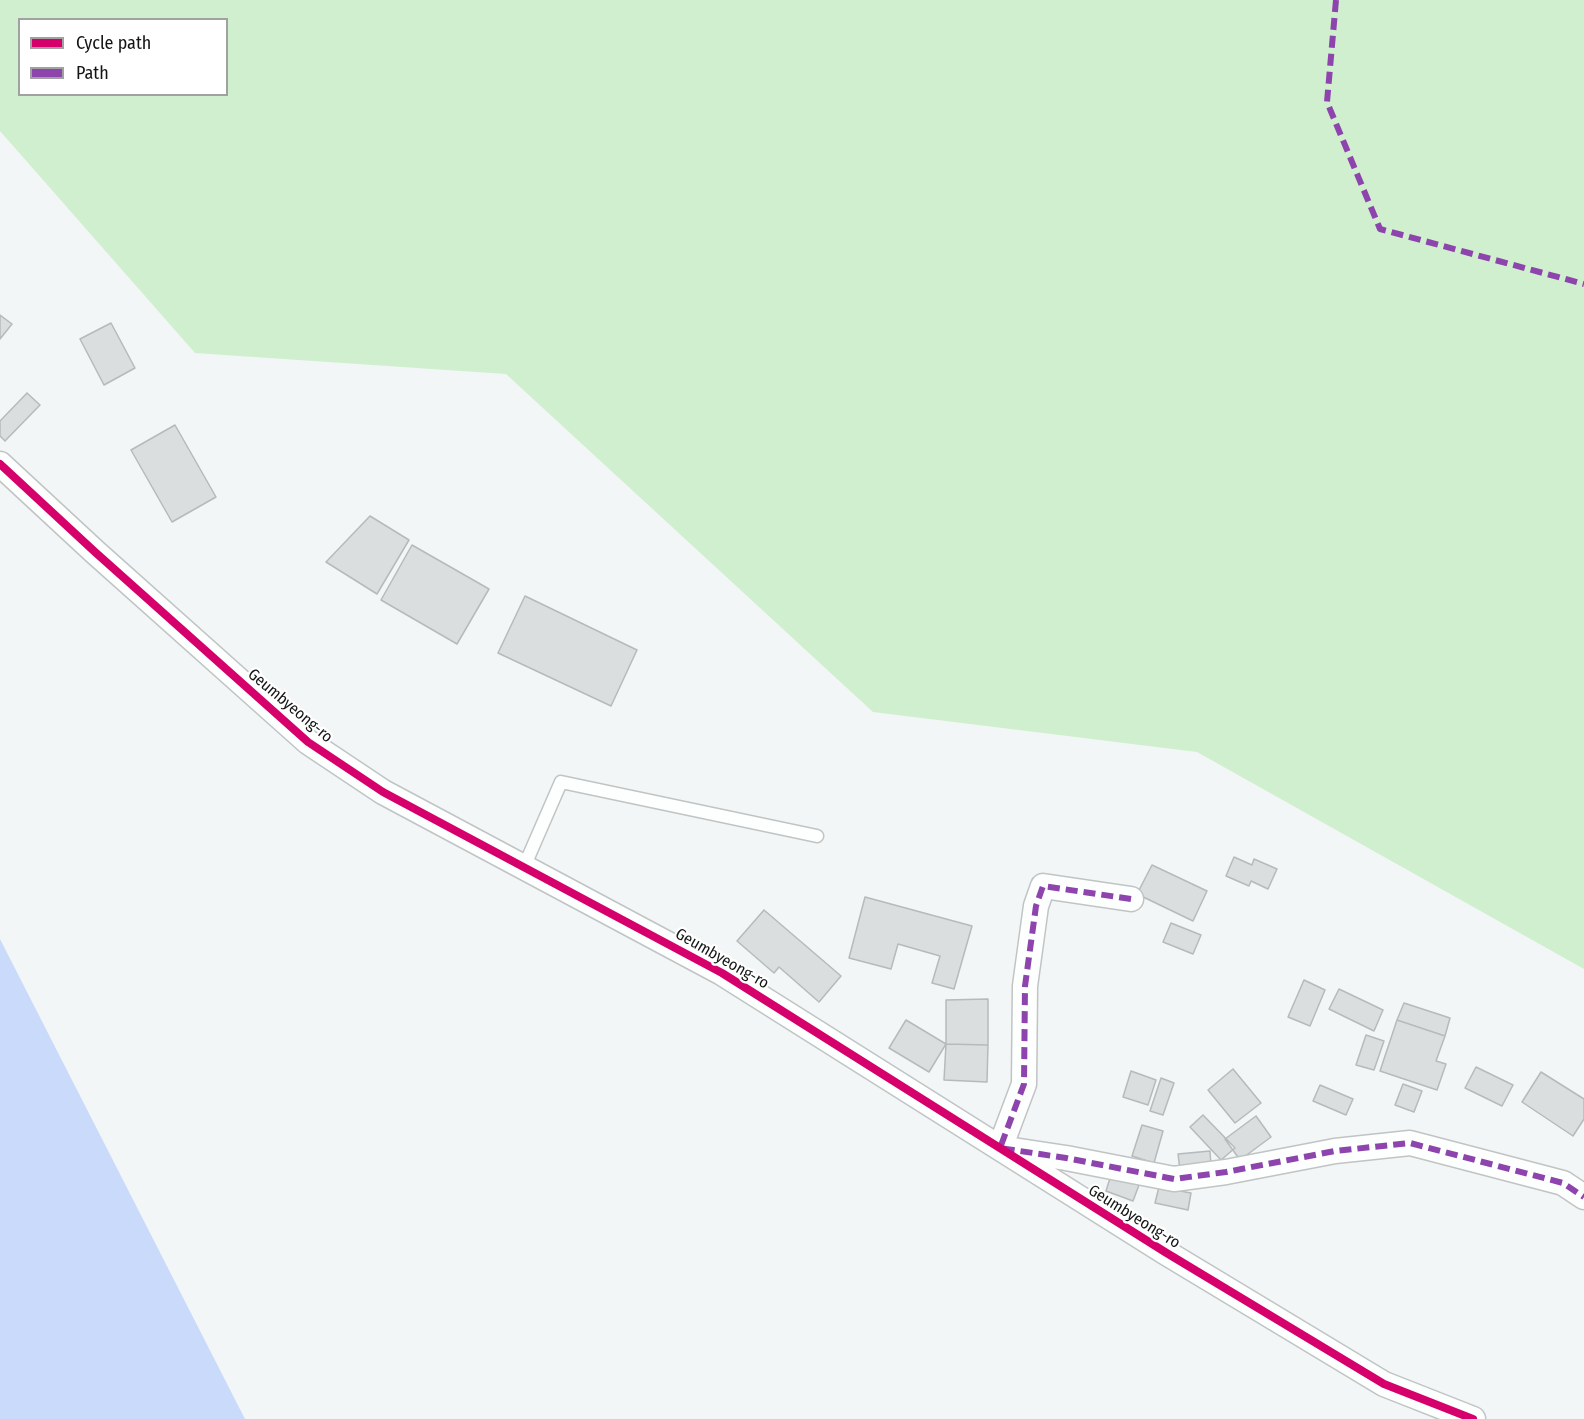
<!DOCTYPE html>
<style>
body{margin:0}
#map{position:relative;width:1584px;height:1419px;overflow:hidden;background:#f2f6f6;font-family:"Fira Sans Condensed",sans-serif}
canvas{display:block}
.legend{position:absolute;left:18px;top:18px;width:210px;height:78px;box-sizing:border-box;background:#fff;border:2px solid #a1a1a1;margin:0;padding:8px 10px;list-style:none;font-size:18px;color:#131515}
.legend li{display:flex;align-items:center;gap:12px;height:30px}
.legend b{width:30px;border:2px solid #a1a1a1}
</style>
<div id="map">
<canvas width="1584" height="1419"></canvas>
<ul class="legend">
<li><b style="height:8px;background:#d6006c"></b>Cycle path</li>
<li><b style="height:8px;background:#8e44ad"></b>Path</li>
</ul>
</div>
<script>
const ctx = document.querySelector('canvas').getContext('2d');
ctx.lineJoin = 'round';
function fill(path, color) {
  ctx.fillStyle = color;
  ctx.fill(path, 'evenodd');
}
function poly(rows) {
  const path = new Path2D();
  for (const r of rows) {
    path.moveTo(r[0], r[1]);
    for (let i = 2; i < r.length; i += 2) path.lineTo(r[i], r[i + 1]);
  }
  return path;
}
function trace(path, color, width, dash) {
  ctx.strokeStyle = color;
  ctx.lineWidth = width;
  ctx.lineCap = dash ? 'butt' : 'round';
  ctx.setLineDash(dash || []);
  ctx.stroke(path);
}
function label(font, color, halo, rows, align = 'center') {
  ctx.font = font + ' "Fira Sans Condensed",sans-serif';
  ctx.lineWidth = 4.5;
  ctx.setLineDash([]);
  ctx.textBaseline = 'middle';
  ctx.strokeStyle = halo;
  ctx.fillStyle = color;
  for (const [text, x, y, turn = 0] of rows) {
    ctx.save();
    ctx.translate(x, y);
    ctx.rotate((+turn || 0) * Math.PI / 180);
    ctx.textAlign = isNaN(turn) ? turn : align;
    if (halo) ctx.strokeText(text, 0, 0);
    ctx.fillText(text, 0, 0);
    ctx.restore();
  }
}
const green = poly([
 [0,0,1584,0,1584,969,1197,752,873,712,506,374,195,353,0,131],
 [20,20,226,20,226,94,20,94]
]);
const water = poly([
 [0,939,245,1419,0,1419]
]);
const building = poly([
 [0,315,12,324,0,339,0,315],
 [111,323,135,368,104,385,80,339,111,323],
 [27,393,40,405,5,441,0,436,0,421,27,393],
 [175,425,216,497,172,522,131,450,175,425],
 [370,516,409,540,377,594,326,562,370,516],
 [412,545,489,589,457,644,381,600,412,545],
 [525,596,637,650,611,706,498,653,525,596],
 [1234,857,1252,865,1254,859,1277,869,1268,889,1251,881,1249,886,1226,876,1234,857],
 [1152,865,1207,891,1193,921,1137,894,1152,865],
 [865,897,972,926,954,989,932,983,940,956,898,944,891,969,849,958,865,897],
 [764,910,841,976,819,1002,779,967,774,973,737,941,764,910],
 [1171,923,1201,935,1193,954,1163,942,1171,923],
 [1304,980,1325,990,1310,1026,1288,1017,1304,980],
 [1339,989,1383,1010,1374,1031,1329,1009,1339,989],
 [988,999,988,1045,946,1044,946,1000,988,999],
 [1404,1003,1450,1018,1445,1036,1397,1020,1404,1003],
 [906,1020,946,1044,929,1072,889,1048,906,1020],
 [1397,1020,1445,1036,1436,1061,1446,1064,1437,1090,1380,1071,1397,1020],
 [1366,1035,1384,1041,1374,1070,1356,1065,1366,1035],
 [946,1044,988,1045,987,1082,944,1080,946,1044],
 [1476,1067,1513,1085,1502,1106,1465,1088,1476,1067],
 [1233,1069,1261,1103,1235,1123,1208,1090,1233,1069],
 [1131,1071,1156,1080,1148,1105,1123,1097,1131,1071],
 [1541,1072,1584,1099,1584,1119,1573,1136,1522,1102,1541,1072],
 [1161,1078,1174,1083,1163,1115,1150,1111,1161,1078],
 [1403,1084,1422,1091,1414,1112,1395,1105,1403,1084],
 [1320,1085,1353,1099,1346,1115,1313,1101,1320,1085],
 [1203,1115,1235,1148,1221,1160,1190,1127,1203,1115],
 [1256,1116,1271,1137,1240,1160,1225,1139,1256,1116],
 [1142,1125,1163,1131,1154,1163,1132,1156,1142,1125],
 [1210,1151,1211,1166,1180,1170,1178,1154,1210,1151],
 [1111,1175,1139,1185,1133,1201,1106,1191,1111,1175],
 [1159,1187,1191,1193,1188,1210,1155,1203,1159,1187]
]);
const lane = poly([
 [524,867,561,782,817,836]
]);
const street = poly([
 [0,464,95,552,308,742,383,792,722,973,1165,1252,1384,1384,1473,1419],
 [1131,899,1043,886,1036,906,1025,986,1024,1084,1000,1148,1066,1158,1174,1179,1226,1172,1335,1151,1410,1143,1563,1183,1584,1197]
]);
const quiet = poly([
 [1336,0,1327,102,1380,229,1584,284],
 [1131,899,1043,886,1036,906,1025,986,1024,1084,1000,1148,1066,1158,1174,1179,1226,1172,1335,1151,1410,1143,1563,1183,1584,1197]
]);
const cycleway = poly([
 [0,464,95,552,308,742,383,792,722,973,1165,1252,1384,1384,1473,1419]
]);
const streetNames = [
 ["Geumbyeong-ro",290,706,40],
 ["Geumbyeong-ro",722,959,30],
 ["Geumbyeong-ro",1134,1217,32]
];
fill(green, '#d0efce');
fill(water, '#cadafa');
fill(building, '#dbdedf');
trace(building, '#b7baba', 1.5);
trace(lane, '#c1c4c4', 15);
trace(street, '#c1c4c4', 27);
trace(lane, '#fdfefe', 12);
trace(street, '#fdfefe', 24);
trace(quiet, '#8e44ad', 6, [12, 6]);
trace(cycleway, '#d6006c', 8);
label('16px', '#131515', '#fff', streetNames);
</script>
